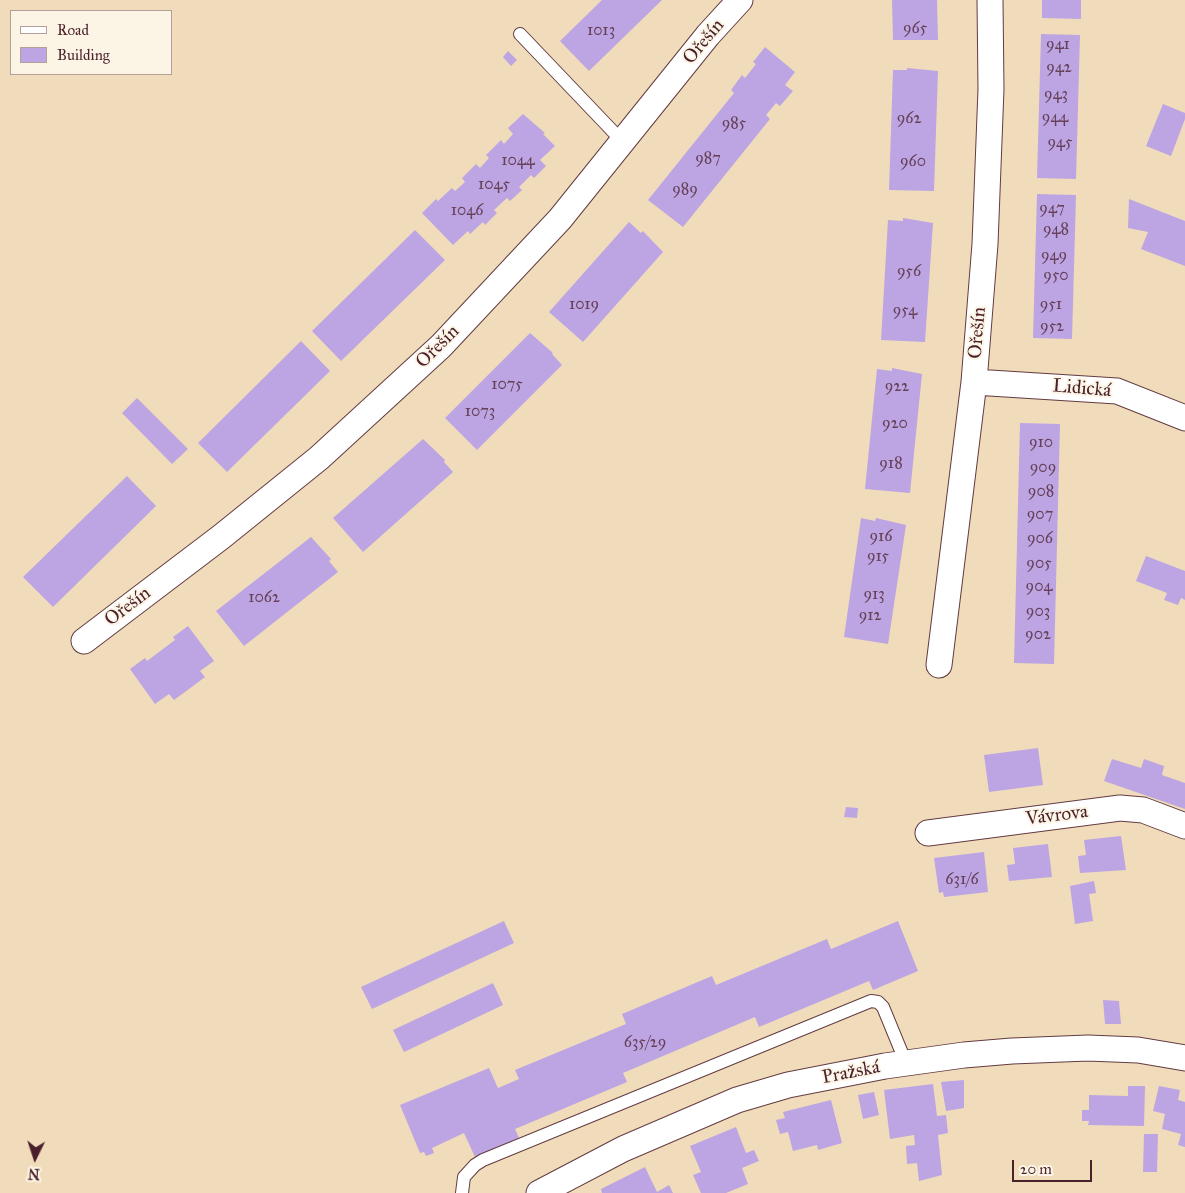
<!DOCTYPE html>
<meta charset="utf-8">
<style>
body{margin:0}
#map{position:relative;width:1185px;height:1193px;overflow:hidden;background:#f0dcbb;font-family:"IM FELL Great Primer",serif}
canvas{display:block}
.legend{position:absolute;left:10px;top:10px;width:162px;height:65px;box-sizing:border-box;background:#fcf5e5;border:1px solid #b59f9b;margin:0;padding:6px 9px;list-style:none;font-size:15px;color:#4a1f2b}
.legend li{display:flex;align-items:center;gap:10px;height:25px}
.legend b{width:25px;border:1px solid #b59f9b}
.north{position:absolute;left:10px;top:1133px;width:50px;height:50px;-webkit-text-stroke:4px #fcf5e5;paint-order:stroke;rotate:184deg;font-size:14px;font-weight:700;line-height:20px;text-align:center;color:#4a1f2b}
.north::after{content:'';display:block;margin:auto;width:18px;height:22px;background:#4a1f2b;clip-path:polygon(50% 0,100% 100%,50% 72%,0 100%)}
.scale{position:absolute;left:1012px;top:1160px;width:80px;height:22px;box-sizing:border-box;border:2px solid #4a1f2b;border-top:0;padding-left:6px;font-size:15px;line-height:18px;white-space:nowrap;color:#4a1f2b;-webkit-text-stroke:4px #fcf5e5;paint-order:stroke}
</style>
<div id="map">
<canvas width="1185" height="1193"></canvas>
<ul class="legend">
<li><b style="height:6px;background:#fff"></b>Road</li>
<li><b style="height:14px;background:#bca5e2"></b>Building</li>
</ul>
<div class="north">N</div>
<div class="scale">20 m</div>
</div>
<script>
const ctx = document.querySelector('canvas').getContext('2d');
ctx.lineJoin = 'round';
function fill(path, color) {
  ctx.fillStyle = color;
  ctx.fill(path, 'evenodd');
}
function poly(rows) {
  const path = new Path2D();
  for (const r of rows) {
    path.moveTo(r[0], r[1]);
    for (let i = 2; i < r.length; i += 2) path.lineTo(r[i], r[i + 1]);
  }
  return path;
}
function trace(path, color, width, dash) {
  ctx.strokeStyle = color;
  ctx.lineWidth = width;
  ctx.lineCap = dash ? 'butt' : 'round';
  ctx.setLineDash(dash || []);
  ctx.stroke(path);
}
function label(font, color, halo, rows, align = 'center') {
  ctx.font = font + ' "IM FELL Great Primer",serif';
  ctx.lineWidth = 4;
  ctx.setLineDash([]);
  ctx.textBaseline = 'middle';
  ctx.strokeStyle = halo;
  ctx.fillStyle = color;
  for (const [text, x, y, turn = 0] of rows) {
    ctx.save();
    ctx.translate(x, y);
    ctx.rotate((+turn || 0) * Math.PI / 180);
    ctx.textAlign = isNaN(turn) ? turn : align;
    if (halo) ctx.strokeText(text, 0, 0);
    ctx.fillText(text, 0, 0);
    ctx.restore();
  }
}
const building = poly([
 [602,0,662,0,589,71,560,41],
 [892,0,937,0,938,40,893,40],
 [1042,0,1081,0,1081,19,1042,18],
 [1041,34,1080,35,1076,179,1037,178],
 [765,47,795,72,785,85,793,91,780,106,776,103,766,115,770,119,683,227,648,200,734,93,731,90,742,75,745,78,756,64,753,62],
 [508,51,517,60,511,66,503,57],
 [907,68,938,71,934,191,889,190,893,70,907,70],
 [1163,104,1185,113,1185,119,1171,156,1146,146],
 [523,114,545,133,543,134,555,146,540,160,546,166,534,178,531,175,519,187,522,190,510,201,507,198,494,210,497,213,485,225,483,222,470,234,468,231,453,245,422,213,436,199,438,201,452,188,455,191,465,182,462,178,476,164,480,168,489,158,486,155,501,140,504,144,513,134,508,128],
 [1037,194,1076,195,1072,339,1033,338],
 [1129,199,1185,221,1185,266,1141,249,1148,232,1128,228],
 [903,218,933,223,925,342,881,340,888,220,903,221],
 [629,222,641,233,643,231,663,252,583,342,549,312],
 [415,230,445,260,341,361,312,331],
 [530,333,553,353,552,354,562,365,477,450,445,418],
 [301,341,330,371,227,472,198,443],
 [892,368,922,374,910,493,865,489,877,369,892,371],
 [137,398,188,449,172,464,122,413],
 [1020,423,1060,424,1054,664,1014,663],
 [423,439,445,460,444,462,453,472,363,552,333,518],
 [127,476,156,506,53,607,23,577],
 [861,518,875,521,876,518,906,525,888,644,844,637],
 [311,537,331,559,329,561,338,572,244,646,216,611],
 [1146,556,1185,571,1185,600,1181,598,1178,605,1164,600,1167,593,1136,581],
 [188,626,214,661,200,671,205,677,189,689,174,700,169,694,155,704,130,669,145,658,147,661,175,640,173,637],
 [1038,748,1043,785,989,792,984,755],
 [1112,759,1141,768,1144,759,1164,766,1162,775,1185,783,1185,809,1104,781],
 [846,807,858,808,857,818,844,817],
 [1121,836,1126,870,1080,873,1078,856,1086,855,1084,840],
 [1048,844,1052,877,1009,881,1007,865,1015,864,1013,848],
 [984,852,988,892,944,897,943,892,939,893,934,858],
 [1094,881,1096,893,1089,894,1093,921,1075,924,1070,886],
 [504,921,514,943,372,1009,361,987],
 [898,921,918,971,873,990,869,981,759,1027,755,1017,623,1073,627,1082,515,1129,519,1138,475,1157,464,1133,432,1148,434,1153,426,1156,424,1152,420,1153,400,1105,489,1068,498,1088,519,1079,515,1070,626,1024,622,1014,712,976,716,985,827,939,831,949],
 [493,983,503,1005,404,1052,393,1030],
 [1103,1000,1119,1001,1121,1024,1105,1024],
 [964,1080,964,1108,946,1111,941,1082],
 [933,1084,937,1116,946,1115,948,1133,938,1135,942,1175,919,1181,917,1163,907,1164,906,1146,915,1145,914,1135,890,1139,884,1090],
 [1128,1086,1145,1086,1144,1126,1088,1125,1089,1121,1082,1121,1082,1110,1089,1110,1089,1095,1128,1096],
 [1159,1086,1180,1090,1178,1100,1185,1102,1185,1147,1178,1145,1181,1134,1162,1129,1165,1114,1153,1111],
 [874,1092,879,1115,863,1119,858,1095],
 [831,1100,842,1143,818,1150,817,1145,793,1151,788,1132,780,1134,776,1120,785,1118,783,1112],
 [736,1127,746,1153,754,1150,759,1161,742,1168,748,1184,726,1193,701,1193,693,1175,701,1172,690,1146],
 [1144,1134,1158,1134,1157,1172,1143,1172],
 [645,1167,657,1192,669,1185,673,1193,602,1193,601,1189]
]);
const lane = poly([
 [520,34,623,142],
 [462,1193,464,1177,475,1165,483,1160,871,1001,878,1002,883,1007,906,1063]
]);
const street = poly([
 [974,382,1117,391,1185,418],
 [84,641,221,537,319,458,441,346,560,219,708,35,740,0],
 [939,665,974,382,985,244,991,89,990,0],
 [928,833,1120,808,1143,810,1185,826],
 [539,1193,623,1149,737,1100,788,1085,885,1066,964,1055,1012,1051,1088,1048,1138,1050,1185,1058]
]);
const numberNames = [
 ["965",915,29],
 ["1013",601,31],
 ["941",1058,45],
 ["942",1059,68],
 ["943",1056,95],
 ["944",1055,118],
 ["962",909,119],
 ["985",734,124],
 ["945",1060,143],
 ["987",708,159],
 ["1044",518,161],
 ["960",913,162],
 ["1045",494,185],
 ["989",685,190],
 ["947",1052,209],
 ["1046",467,211],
 ["948",1056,230],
 ["949",1054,256],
 ["956",909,272],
 ["950",1056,276],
 ["1019",584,305],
 ["951",1051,305],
 ["954",905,311],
 ["952",1052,327],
 ["1075",507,385],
 ["922",897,387],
 ["1073",480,412],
 ["920",895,424],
 ["910",1041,443],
 ["918",891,464],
 ["909",1043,468],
 ["908",1041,492],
 ["907",1040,515],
 ["916",881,537],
 ["906",1040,539],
 ["915",878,557],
 ["905",1039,564],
 ["904",1039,587],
 ["913",874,595],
 ["1062",264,598],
 ["903",1038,612],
 ["912",870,616],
 ["902",1038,635],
 ["631/6",962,880],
 ["635/29",645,1043]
];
const streetNames = [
 ["Ořešín",704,42,-50],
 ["Ořešín",978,333,-85],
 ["Ořešín",438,347,-45],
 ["Lidická",1082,389,5],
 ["Ořešín",128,607,-37],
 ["Vávrova",1057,816,-7],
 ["Pražská",851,1073,-11]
];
fill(building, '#bca5e2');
trace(lane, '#633b41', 14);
trace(street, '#633b41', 27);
trace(lane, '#fff', 12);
trace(street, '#fff', 25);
label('16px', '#664059', null, numberNames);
label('19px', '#4a1f2b', '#fcf5e5', streetNames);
</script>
